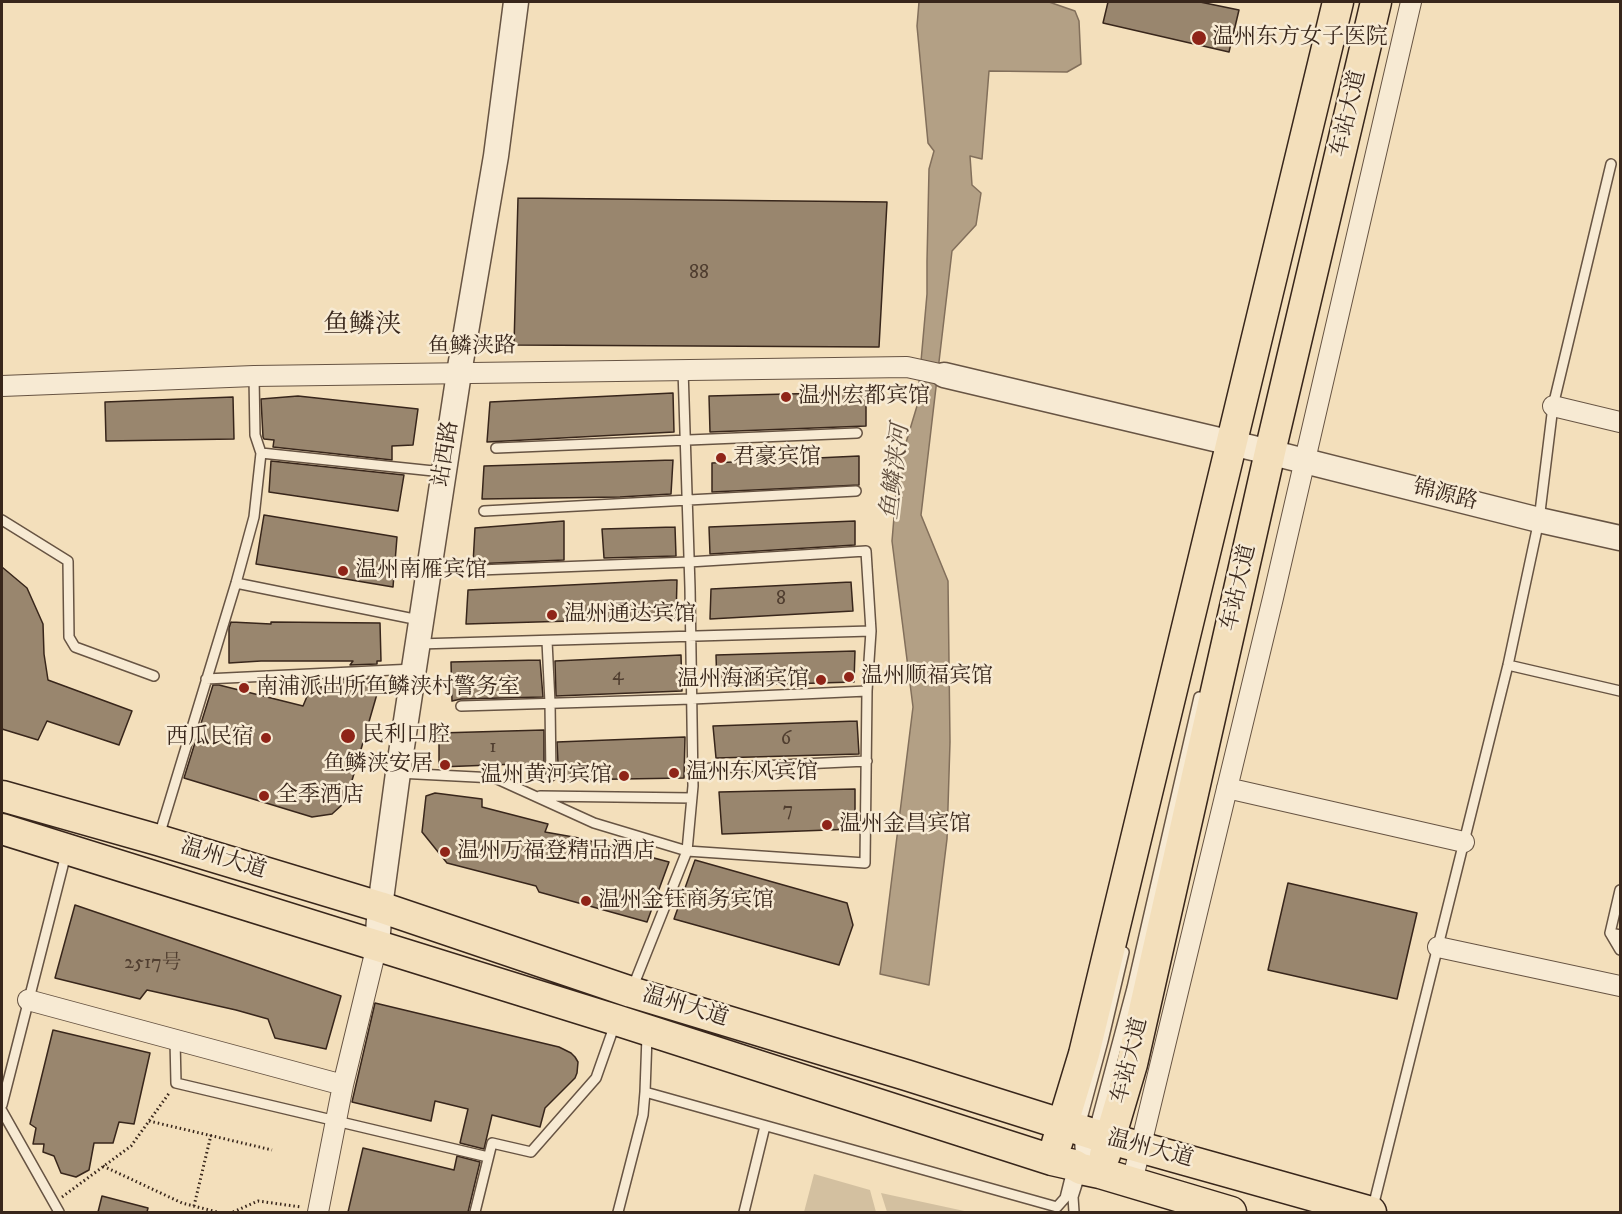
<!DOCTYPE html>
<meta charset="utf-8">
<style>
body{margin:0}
#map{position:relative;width:1622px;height:1214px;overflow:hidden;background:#f3dfbb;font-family:"IM FELL DW Pica",serif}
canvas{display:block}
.frame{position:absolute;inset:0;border:3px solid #38261b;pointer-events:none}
</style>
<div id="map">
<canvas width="1622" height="1214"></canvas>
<div class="frame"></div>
</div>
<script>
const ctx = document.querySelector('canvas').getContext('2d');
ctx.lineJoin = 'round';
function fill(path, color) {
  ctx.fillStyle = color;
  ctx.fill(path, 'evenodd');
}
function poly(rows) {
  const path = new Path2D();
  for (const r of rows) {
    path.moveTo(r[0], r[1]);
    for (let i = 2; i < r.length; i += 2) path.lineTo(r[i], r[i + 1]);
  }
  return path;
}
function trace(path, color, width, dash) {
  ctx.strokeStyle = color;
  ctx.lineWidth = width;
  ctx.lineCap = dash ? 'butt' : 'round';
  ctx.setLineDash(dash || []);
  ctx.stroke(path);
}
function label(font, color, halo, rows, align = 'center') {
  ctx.font = font + ' "IM FELL DW Pica","Noto Serif SC",serif';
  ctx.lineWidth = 5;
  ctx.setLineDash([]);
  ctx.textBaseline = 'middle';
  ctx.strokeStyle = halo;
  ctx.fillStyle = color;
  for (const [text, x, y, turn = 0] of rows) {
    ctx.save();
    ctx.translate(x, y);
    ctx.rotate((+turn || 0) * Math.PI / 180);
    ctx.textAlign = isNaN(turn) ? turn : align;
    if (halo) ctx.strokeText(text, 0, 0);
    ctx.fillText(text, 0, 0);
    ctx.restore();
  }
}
const green = poly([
 [814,1174,870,1190,876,1212,804,1212],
 [881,1193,969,1212,887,1212]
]);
const water = poly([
 [919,2,1049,2,1075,11,1079,21,1081,64,1067,72,989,71,982,159,970,156,972,185,981,193,976,225,952,251,921,515,948,581,950,742,947,839,929,985,880,974,913,707,892,541,898,469,917,406,927,294,927,261,929,169,934,151,928,143,917,26,919,2]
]);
const building = poly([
 [1108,2,1200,2,1239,10,1229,52,1103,23,1108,2],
 [518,198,887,202,879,347,514,345,518,198],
 [866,392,866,426,710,432,709,396,866,392],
 [673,393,674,432,487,442,490,402,673,393],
 [298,396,418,409,413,445,392,446,392,460,273,447,274,440,264,439,263,437,261,399,298,396],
 [233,397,234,439,106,441,105,402,233,397],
 [859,456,859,485,712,492,712,463,859,456],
 [673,460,671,494,620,497,482,499,484,466,673,460],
 [271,461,404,475,398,511,269,492,271,461],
 [264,515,397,537,393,587,256,564,264,515],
 [564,521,564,560,473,564,475,528,564,521],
 [855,521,855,545,710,554,709,527,855,521],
 [675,527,676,556,604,558,602,529,675,527],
 [2,567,27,588,43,624,44,654,48,680,132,711,119,745,47,721,38,740,2,729,2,567],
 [671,580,677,580,676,618,466,624,468,590,671,580],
 [851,582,853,611,710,619,711,589,851,582],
 [231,622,271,624,271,622,380,623,381,661,377,661,377,664,350,665,353,661,261,661,229,663,229,628,231,622],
 [855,651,854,682,717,686,716,655,855,651],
 [681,655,682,691,556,696,555,661,681,655],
 [540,660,543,697,461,699,452,701,451,662,540,660],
 [377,678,377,694,351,784,344,803,332,814,312,817,184,778,213,685,219,685,303,706,311,687,333,687,339,679,377,678],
 [857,721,859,754,716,758,713,726,857,721],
 [544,730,544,763,439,767,439,733,544,730],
 [685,737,684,778,562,780,562,763,558,763,557,742,685,737],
 [855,789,855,829,722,834,719,792,855,789],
 [435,793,482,799,482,807,548,824,545,832,579,838,669,862,647,922,539,892,536,886,447,863,422,832,426,796,435,793],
 [695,860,847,903,853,925,839,965,674,919,695,860],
 [1288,883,1417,913,1397,999,1268,970,1288,883],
 [75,905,341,996,326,1049,275,1038,268,1019,236,1010,147,990,140,999,55,978,75,905],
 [375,1003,559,1047,571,1053,575,1057,578,1062,577,1073,575,1078,545,1108,540,1127,492,1115,484,1149,460,1143,468,1109,435,1101,431,1121,352,1102,375,1003],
 [53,1030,150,1053,134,1124,119,1122,113,1143,94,1143,89,1170,76,1177,61,1173,54,1156,43,1152,44,1144,33,1144,36,1128,30,1124,53,1030],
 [363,1148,454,1170,457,1156,480,1162,468,1212,348,1212,363,1148],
 [102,1196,148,1208,147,1212,98,1212,102,1196]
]);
const path = poly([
 [149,1121,272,1150],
 [103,1166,182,1203,217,1212],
 [62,1197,131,1146,170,1092],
 [194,1206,211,1135],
 [233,1212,258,1201,301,1207]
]);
const service = poly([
 [496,448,857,433],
 [261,453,443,472],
 [484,511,856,491],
 [2,520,68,561,69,637,75,647,154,676],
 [236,583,419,620],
 [547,641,550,703,551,776],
 [418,644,871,631],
 [1508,665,1620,691],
 [206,679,414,669],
 [461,706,692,699,867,691],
 [693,769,867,761],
 [398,773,495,778,594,823,687,851,865,863,867,691,871,631,866,551,689,562,479,570],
 [540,796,692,798],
 [159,836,236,583,254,517,261,453,255,435,254,376],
 [1620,890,1610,933,1620,935],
 [1610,933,1620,950],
 [632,989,687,851,693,786,690,588,683,369],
 [175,1040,176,1083,488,1157],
 [645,1092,1057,1207,1065,1198,1072,1170],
 [2,1105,66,854],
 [2,1111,59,1212],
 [1081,1163,1079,1130,1103,1041,1124,952],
 [1373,1207,1508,665,1539,520,1553,406,1611,164],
 [475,1212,492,1143,531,1152,596,1078,615,1024],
 [618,1212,643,1115,645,1092,647,1036],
 [744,1212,765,1126],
 [1074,1212,1073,1197,1093,1134,1132,988,1199,697]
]);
const minor = poly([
 [2,386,254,376,907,367,944,375],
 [1553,406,1620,422],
 [1227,788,1464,842],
 [1438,947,1620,986],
 [28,1000,343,1085],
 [1132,1182,1273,598,1411,2],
 [318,1212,343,1085,377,945]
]);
const tertiary = poly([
 [944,375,1257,449,1539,520,1620,538],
 [377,945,380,907,398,773,459,373,496,156,516,2]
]);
const primary = poly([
 [2,796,158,840,380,907,631,992,906,1075,1093,1134,1371,1212],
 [2,829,616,1020,1052,1160,1074,1165,1081,1169,1100,1173,1231,1212],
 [1057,1143,1084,1054,1338,2],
 [1105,1155,1132,1064,1270,452,1376,2]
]);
const markers = [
 [1199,38,8,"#8f2418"],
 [786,397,6,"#8f2418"],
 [721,458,6,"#8f2418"],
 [343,571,6,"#8f2418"],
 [552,615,6,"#8f2418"],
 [849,677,6,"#8f2418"],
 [821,680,6,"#8f2418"],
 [244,688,6,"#8f2418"],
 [348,736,8,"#8f2418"],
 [266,738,6,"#8f2418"],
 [445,765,6,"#8f2418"],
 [674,773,6,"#8f2418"],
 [624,776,6,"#8f2418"],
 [264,796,6,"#8f2418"],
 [827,825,6,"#8f2418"],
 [445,852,6,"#8f2418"],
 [586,901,6,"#8f2418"]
];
const numberNames = [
 ["88",699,274],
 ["8",781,600],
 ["4",618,676],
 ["6",786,740],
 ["1",493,748],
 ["7",788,811],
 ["2517号",153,964]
];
const poiNames = [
 ["温州东方女子医院",1212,38],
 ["温州宏都宾馆",798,397],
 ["君豪宾馆",733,458],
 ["温州南雁宾馆",355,571],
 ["温州通达宾馆",564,615],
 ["温州顺福宾馆",861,677],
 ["温州海涵宾馆",809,680,"right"],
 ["南浦派出所鱼鳞浃村警务室",256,688],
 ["民利口腔",362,736],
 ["西瓜民宿",254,738,"right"],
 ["鱼鳞浃安居",433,765,"right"],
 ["温州东风宾馆",686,773],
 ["温州黄河宾馆",612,776,"right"],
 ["全季酒店",276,796],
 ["温州金昌宾馆",839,825],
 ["温州万福登精品酒店",457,852],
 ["温州金钰商务宾馆",598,901]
];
const streetNames = [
 ["车站大道",1350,114,-77],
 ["鱼鳞浃路",472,348,-1],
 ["站西路",447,454,-81],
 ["锦源路",1445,496,14],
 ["车站大道",1240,588,-77],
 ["温州大道",223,860,17],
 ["温州大道",685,1008,17],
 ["车站大道",1131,1061,-76],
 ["温州大道",1150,1150,15]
];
const waterNames = [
 ["鱼鳞浃河",897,472,-83]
];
const quarterNames = [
 ["鱼鳞浃",362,327]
];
fill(green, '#d3c0a0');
fill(water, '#b3a085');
trace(water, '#826f5b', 1.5);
fill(building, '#99866e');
trace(building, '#38261b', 1.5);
trace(service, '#675443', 12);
trace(minor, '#675443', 22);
trace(tertiary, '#675443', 27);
trace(primary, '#38261b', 33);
trace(path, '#38261b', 3, [1.5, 3]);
trace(service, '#f7ead3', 9);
trace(minor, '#f7ead3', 20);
trace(tertiary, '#f7ead3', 24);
trace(primary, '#f3dfbb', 30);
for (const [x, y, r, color] of markers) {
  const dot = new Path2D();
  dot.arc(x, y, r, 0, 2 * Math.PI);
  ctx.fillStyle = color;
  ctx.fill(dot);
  trace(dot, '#f7ead3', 2);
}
label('20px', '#503e30', null, numberNames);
label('22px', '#38261b', '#f7ead3', poiNames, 'left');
label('22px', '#38261b', '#f7ead3', streetNames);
label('italic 24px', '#5d4b3b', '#f7ead3', waterNames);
label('26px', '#38261b', '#f7ead3', quarterNames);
</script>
